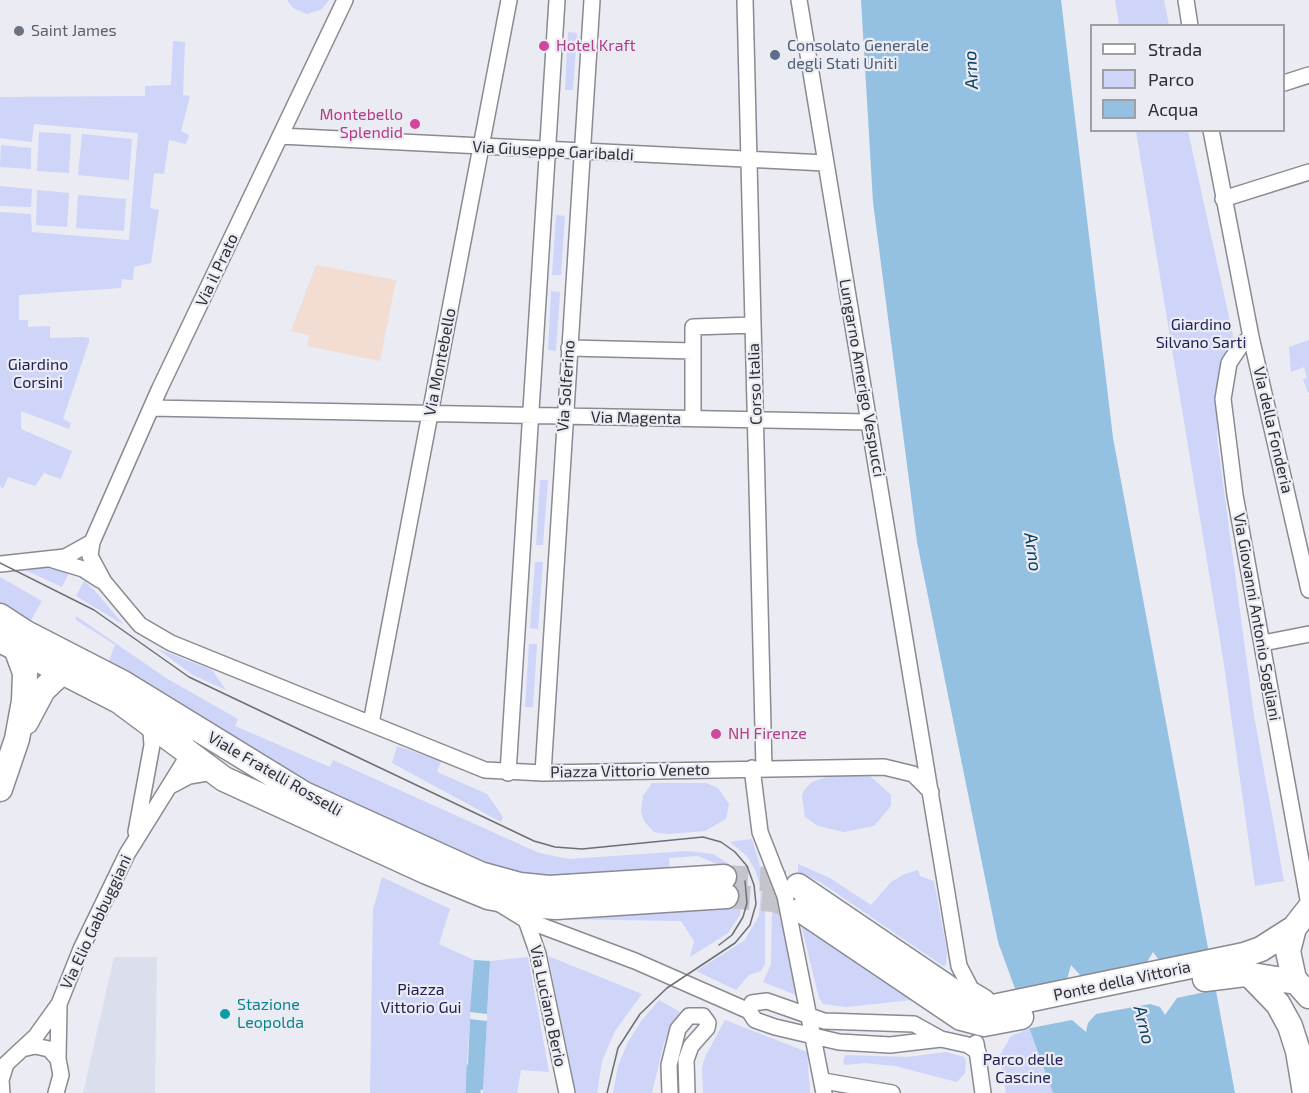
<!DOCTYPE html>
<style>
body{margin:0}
#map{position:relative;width:1309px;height:1093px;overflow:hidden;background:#eaebf3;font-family:"Exo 2",sans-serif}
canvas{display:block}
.legend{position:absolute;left:1090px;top:24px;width:195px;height:108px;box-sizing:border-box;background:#eaebf3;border:2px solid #9fa0a6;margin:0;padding:8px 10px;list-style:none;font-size:18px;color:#2e2f32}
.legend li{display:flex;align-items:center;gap:12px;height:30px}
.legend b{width:30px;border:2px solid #9fa0a6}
</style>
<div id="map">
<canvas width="1309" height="1093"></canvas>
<ul class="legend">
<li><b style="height:8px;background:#fff"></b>Strada</li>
<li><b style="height:16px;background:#cfd4f9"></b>Parco</li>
<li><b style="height:16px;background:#94c0e1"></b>Acqua</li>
</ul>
</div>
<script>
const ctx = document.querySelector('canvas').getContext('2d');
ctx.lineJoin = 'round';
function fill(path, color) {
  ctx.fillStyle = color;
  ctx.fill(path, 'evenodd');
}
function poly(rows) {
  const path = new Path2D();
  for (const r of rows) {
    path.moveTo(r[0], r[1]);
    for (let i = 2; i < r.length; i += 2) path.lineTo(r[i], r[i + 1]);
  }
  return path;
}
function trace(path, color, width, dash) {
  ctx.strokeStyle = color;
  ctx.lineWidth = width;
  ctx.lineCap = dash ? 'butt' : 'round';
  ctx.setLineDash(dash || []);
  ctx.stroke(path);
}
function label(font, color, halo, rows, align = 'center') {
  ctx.font = font + ' "Exo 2",sans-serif';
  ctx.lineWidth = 4.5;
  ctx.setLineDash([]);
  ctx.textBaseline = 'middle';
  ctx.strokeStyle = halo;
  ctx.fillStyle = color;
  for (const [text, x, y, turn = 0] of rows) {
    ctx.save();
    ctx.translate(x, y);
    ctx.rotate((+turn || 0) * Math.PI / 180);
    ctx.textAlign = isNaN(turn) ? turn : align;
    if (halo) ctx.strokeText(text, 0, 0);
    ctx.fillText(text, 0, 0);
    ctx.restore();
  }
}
const built = poly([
 [114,957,157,957,155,1093,83,1093]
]);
const education = poly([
 [316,265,396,280,380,361,307,346,309,335,291,331]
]);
const green = poly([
 [287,0,329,0,322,9,307,14,293,8],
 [1115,0,1164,0,1169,25,1119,25],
 [568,32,577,33,573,90,565,90],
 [173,41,185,42,183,95,190,96,181,131,189,135,186,144,169,140,164,174,154,173,150,208,159,210,151,263,134,267,133,280,122,279,121,288,19,295,19,320,28,320,28,327,50,326,50,338,83,337,89,338,89,342,63,419,71,423,69,429,21,411,21,429,72,451,61,479,44,473,35,486,8,477,3,489,0,486,0,212,31,214,32,232,129,240,138,133,34,124,32,142,0,138,0,97,145,96,145,86,171,85],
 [1136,131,1188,131,1234,340,1217,393,1217,438,1254,716,1284,881,1255,886,1223,658],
 [39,132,71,134,69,173,37,171],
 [82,134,132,139,129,180,78,175],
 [1,145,31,148,31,169,0,167],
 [0,186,32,189,31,207,0,206],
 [37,190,69,193,67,227,36,225],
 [78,195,126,199,124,231,76,228],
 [556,215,565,216,561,275,552,275],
 [551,291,560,292,556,351,548,350],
 [1309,340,1309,392,1308,393,1303,379,1307,378,1304,367,1291,372,1289,347],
 [540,480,548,480,543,545,536,545],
 [535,562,543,562,538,629,530,628],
 [45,567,69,573,62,587,23,569],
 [0,577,42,601,28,625,0,603],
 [84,581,95,591,124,625,76,596],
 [76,616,166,678,238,719,235,726,330,767,333,760,539,853,569,859,687,851,713,854,728,863,740,878,743,892,740,915,728,933,690,957,694,941,681,921,551,919,726,908,724,867,698,856,669,858,670,871,548,877,523,874,472,859,318,792,107,666,115,645,76,620],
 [529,644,537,644,533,707,525,707],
 [156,648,212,670,226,690,193,675],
 [397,746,441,761,437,772,487,794,503,817,501,822,392,763],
 [838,773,870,776,891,795,891,806,874,826,844,832,818,826,805,817,802,796,804,790,812,782],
 [652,783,706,783,718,788,729,804,726,819,705,831,668,834,654,832,644,821,641,811,643,796],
 [752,839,765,883,765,964,761,971,749,975,736,990,696,971,744,941,759,916,761,888,755,870,747,856,730,842],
 [798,864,830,878,871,905,891,882,905,874,918,870,920,876,934,881,947,952,946,965,943,966,820,882,798,872],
 [768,872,776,883,798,993,796,995,763,982,771,964,772,908],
 [382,877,450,909,439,944,474,960,465,1093,370,1093,373,910],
 [801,924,912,1000,846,1007,823,1004,819,998],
 [548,956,642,994,615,1031,602,1061,597,1093,576,1093],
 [528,957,549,1072,521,1070,517,1093,483,1093,490,961],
 [659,1000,680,1012,664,1042,652,1093,613,1093,618,1066,628,1042,642,1020],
 [725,1020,807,1052,810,1093,703,1093,702,1067,706,1055],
 [1034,1027,1053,1093,1006,1093,1000,1055,1011,1036],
 [946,1052,964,1057,966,1062,965,1073,957,1082,895,1066,865,1063,845,1065,843,1062,845,1055,907,1057]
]);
const water = poly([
 [861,0,1061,0,1113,438,1235,1093,1053,1093,998,942,917,542,873,202],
 [474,960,490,961,487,1014,470,1012],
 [470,1019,487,1021,483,1090,467,1087]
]);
const pier = poly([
 [1153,952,1159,960,1219,989,1177,998,1165,1015,1160,1007,1150,1004,1096,1014,1088,1023,1086,1032,1072,1020,1026,1029,1013,993,1067,979,1071,965,1081,976,1139,967,1147,962]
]);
const canal = poly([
 [473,1093,474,1068]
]);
const primaryTunnel = poly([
 [724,877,767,879,798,886],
 [726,896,774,900,801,910]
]);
const street = poly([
 [345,0,159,390,92,542,90,556,104,582,140,625,171,643,485,770,543,773,884,767,913,774,931,792],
 [745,0,764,768],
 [799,0,959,966,971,989,986,998],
 [1186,0,1190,26],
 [1284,83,1309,75],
 [1211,130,1251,337,1309,590],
 [280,136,825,163],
 [1223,199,1309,172],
 [1251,337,1241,345,1229,363,1223,399,1235,495,1309,905],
 [569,348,693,351],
 [151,408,869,422],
 [693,419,693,327,753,325],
 [53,560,83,569,100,580],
 [0,564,65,557,92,542],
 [1263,643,1309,634],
 [371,723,509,0],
 [752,768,760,832,785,896,824,1093],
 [508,773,557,0],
 [543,773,592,0],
 [170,786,189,776,213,772],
 [136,832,152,745,151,732,144,722],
 [500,904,526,920,635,961,749,1011],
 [526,920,538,954,567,1093],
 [941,1039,914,1024,824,1021,767,1001,752,1003,749,1011,755,1020,775,1027,839,1042,890,1045,941,1039,968,1045,978,1052],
 [976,1043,983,1093],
 [22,1049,36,1036,59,1004,81,949,127,854,186,759,186,743],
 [58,1059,59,1004],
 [824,1081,892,1093],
 [2,1093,1,1080,6,1064,22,1049,35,1046,49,1049,58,1059,61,1075,56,1093],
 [670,1093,669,1065,678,1029,689,1016,703,1016,708,1023,707,1028,691,1046,686,1060,687,1093]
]);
const primary = poly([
 [0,616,26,633,123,683,304,794,480,874,520,885,549,888,724,877],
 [0,640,119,701,224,779,427,872,488,897,528,905,556,907,726,896],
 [26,722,43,690,63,671],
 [0,789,17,739,24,701,25,673,13,640],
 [798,886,966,1000,993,1007,1244,955,1261,949,1294,928],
 [1309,909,1294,928,1288,951,1294,979,1309,996],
 [801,910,961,1018,984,1024,1021,1017],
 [1250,975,1278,1004,1290,1026,1298,1051,1305,1093],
 [1205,979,1245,974,1296,982]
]);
const tram = poly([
 [0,563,94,610,189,677,534,841,555,847,582,849,703,837,721,842,735,852,747,866,754,885,756,904,750,925,735,943,667,988,640,1014,618,1048,607,1093],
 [719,945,732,935,743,917,747,903,745,881]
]);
const markers = [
 [19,31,6,"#6b7280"],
 [544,46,6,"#d1479c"],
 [775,55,6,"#5c6f8a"],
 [415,124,6,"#d1479c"],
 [716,734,6,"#d1479c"],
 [225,1014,6,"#0f9aa8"]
];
const worshipNames = [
 ["Saint James",31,31]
];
const hotelNames = [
 ["Hotel Kraft",556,46],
 ["Montebello",403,115,"right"],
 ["Splendid",403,133,"right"],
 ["NH Firenze",728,734]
];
const serviceNames = [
 ["Consolato Generale",787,46],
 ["degli Stati Uniti",787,64]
];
const streetNames = [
 ["Via Giuseppe Garibaldi",553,151,3],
 ["Via il Prato",217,270,-65],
 ["Via Montebello",440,362,-79],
 ["Lungarno Amerigo Vespucci",862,378,80],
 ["Corso Italia",755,384,-92],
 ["Via Solferino",566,386,-86],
 ["Via Magenta",636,418,1],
 ["Via della Fonderia",1273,430,77],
 ["Via Giovanni Antonio Sogliani",1257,617,80],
 ["Piazza Vittorio Veneto",630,771,-1],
 ["Viale Fratelli Rosselli",275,774,30],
 ["Via Elio Gabbuggiani",96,922,-65],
 ["Ponte della Vittoria",1122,981,-12],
 ["Via Luciano Berio",548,1006,78]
];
const parkNames = [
 ["Giardino",1201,325],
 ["Silvano Sarti",1201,343],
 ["Giardino",38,365],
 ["Corsini",38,383],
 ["Piazza",421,990],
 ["Vittorio Gui",421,1008],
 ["Parco delle",1023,1060],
 ["Cascine",1023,1078]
];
const cultureNames = [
 ["Stazione",237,1005],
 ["Leopolda",237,1023]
];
const waterNames = [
 ["Arno",971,70,-93],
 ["Arno",1033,552,82],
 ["Arno",1144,1025,76]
];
fill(built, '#dbdeed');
fill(education, '#f3dcd1');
fill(green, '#cfd4f9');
fill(water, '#94c0e1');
fill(pier, '#eaebf3');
trace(canal, '#94c0e1', 15);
trace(primaryTunnel, '#c4c5cc', 24, [24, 12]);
trace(street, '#898a92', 18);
trace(primary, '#898a92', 27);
trace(street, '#fff', 15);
trace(primary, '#fff', 24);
trace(tram, '#6e6f74', 1.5);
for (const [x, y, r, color] of markers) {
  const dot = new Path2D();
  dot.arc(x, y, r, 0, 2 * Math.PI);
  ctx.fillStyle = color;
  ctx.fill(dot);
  trace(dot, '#eaebf3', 2);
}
label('16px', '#5b616d', '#eaebf3', worshipNames, 'left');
label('16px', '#b23c85', '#eaebf3', hotelNames, 'left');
label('16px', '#4e5e75', '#eaebf3', serviceNames, 'left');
label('16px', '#2e2f32', '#eaebf3', streetNames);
label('16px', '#222259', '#eaebf3', parkNames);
label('16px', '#0d838f', '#eaebf3', cultureNames, 'left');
label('italic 18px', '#0b4061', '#eaebf3', waterNames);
</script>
